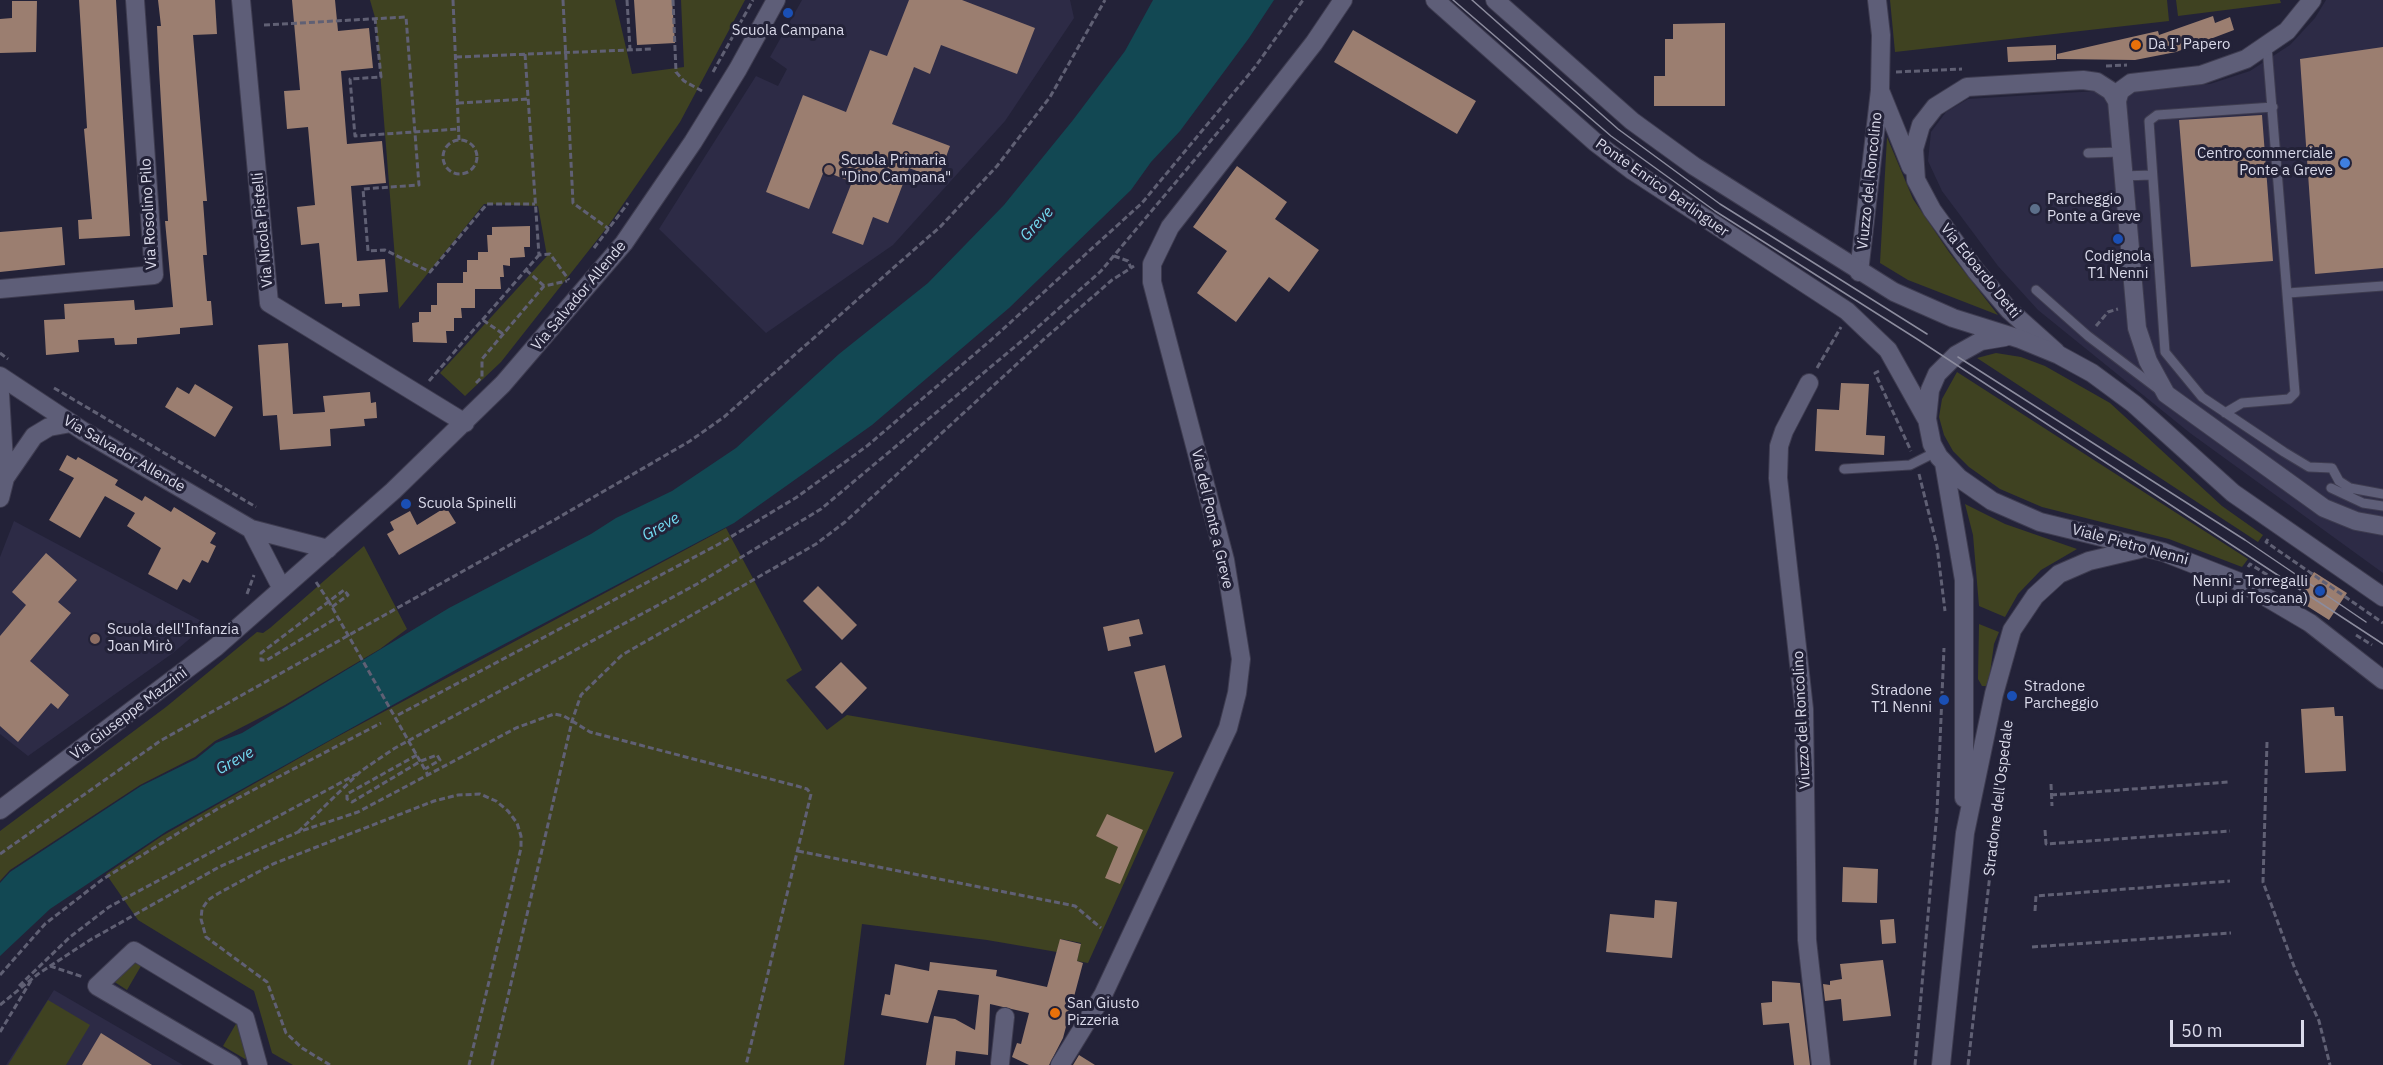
<!DOCTYPE html>
<meta charset="utf-8">
<style>
body{margin:0}
#map{position:relative;width:2383px;height:1065px;overflow:hidden;background:#232238;font-family:"IBM Plex Sans",sans-serif}
canvas{display:block}
.scale{position:absolute;left:2170px;top:1020px;width:134px;height:27px;box-sizing:border-box;border:3px solid #dadaea;border-top:0;padding-left:8px;font-size:18px;line-height:21px;white-space:nowrap;color:#dadaea;-webkit-text-stroke:4px #232238;paint-order:stroke}
</style>
<div id="map">
<canvas width="2383" height="1065"></canvas>
<div class="scale">50 m</div>
</div>
<script>
const ctx = document.querySelector('canvas').getContext('2d');
ctx.lineJoin = 'round';
function fill(path, color) {
  ctx.fillStyle = color;
  ctx.fill(path, 'evenodd');
}
function poly(rows) {
  const path = new Path2D();
  for (const r of rows) {
    if (r.length === 3) {
      path.moveTo(r[0] + r[2], r[1]);
      path.arc(r[0], r[1], r[2], 0, 2 * Math.PI);
      continue;
    }
    path.moveTo(r[0], r[1]);
    for (let i = 2; i < r.length; i += 2) path.lineTo(r[i], r[i + 1]);
  }
  return path;
}
function trace(path, color, width, dash) {
  ctx.strokeStyle = color;
  ctx.lineWidth = width;
  ctx.lineCap = dash ? 'butt' : 'round';
  ctx.setLineDash(dash || []);
  ctx.stroke(path);
}
function label(font, color, halo, rows, align = 'center') {
  ctx.font = font + ' "IBM Plex Sans",sans-serif';
  ctx.lineWidth = 6;
  ctx.setLineDash([]);
  ctx.textBaseline = 'middle';
  ctx.strokeStyle = halo;
  ctx.fillStyle = color;
  for (const [text, x, y, turn = 0] of rows) {
    ctx.save();
    ctx.translate(x, y);
    ctx.rotate((+turn || 0) * Math.PI / 180);
    ctx.textAlign = isNaN(turn) ? turn : align;
    if (halo) ctx.strokeText(text, 0, 0);
    ctx.fillText(text, 0, 0);
    ctx.restore();
  }
}
const built = poly([
 [802,0,1070,0,1074,18,1005,121,893,245,766,333,659,229,756,76,778,86,787,69,770,57],
 [2326,0,2383,0,2383,573,2190,433,2038,310,1998,266,1942,191,1928,161,1931,132,1946,112,1968,99,2210,84,2250,71,2290,45,2315,18],
 [14,521,207,624,173,653,28,756,0,734,0,557],
 [54,990,183,1065,6,1065]
]);
const green = poly([
 [370,0,615,0,632,74,684,67,681,0,745,0,680,122,608,226,501,362,465,396,440,373,547,256,538,206,484,204,399,309,376,21],
 [1890,0,2167,0,2169,21,1895,52],
 [2176,0,2280,0,2281,3,2178,16],
 [1887,137,1913,199,1949,252,1998,315,1908,280,1880,263],
 [1996,353,2021,357,2045,366,2110,403,2222,506,2263,535,2258,542,1977,358],
 [1957,372,2248,559,2242,567,2169,539,2042,507,2000,489,1969,467,1953,451,1944,435,1939,417,1942,399],
 [1965,504,2005,524,2077,549,2041,570,2018,594,2005,617,1979,606,1973,535],
 [726,528,802,670,786,680,827,730,847,715,1174,772,1088,963,1077,961,1081,943,1061,939,1057,952,987,940,862,924,844,1065,293,1065,272,1053,254,991,138,920,106,874,162,836,333,739],
 [364,546,407,629,380,649,285,705,215,741,195,757,140,785,10,870,0,881,0,831,166,707,257,632,263,633,270,628],
 [1979,624,1999,632,1994,644,1989,680,1986,686,1982,686,1978,679],
 [134,962,141,966,127,990,113,981],
 [48,1000,90,1025,66,1065,8,1065],
 [237,1022,247,1058,245,1059,223,1046]
]);
const water = poly([
 [1153,0,1274,0,1249,38,1180,131,1151,162,1131,190,1009,308,872,425,734,523,459,668,167,831,50,909,0,956,0,883,10,872,141,786,196,759,216,743,242,733,449,608,591,534,616,518,672,491,736,448,839,354,928,283,1004,205,1073,120,1125,51]
]);
const building = poly([
 [79,0,116,0,130,236,79,239,78,220,92,219,84,129,87,128],
 [158,0,215,0,217,34,193,35,207,201,203,201,207,255,203,255,207,301,211,301,213,325,180,328,180,334,137,338,137,344,115,345,114,338,78,340,79,352,46,355,44,320,65,319,64,304,134,300,135,310,173,307,165,221,168,221,159,69,157,26,161,26],
 [292,0,335,0,338,31,369,28,373,68,341,71,347,144,382,141,386,183,351,186,357,261,385,259,388,292,359,294,360,306,342,307,342,303,325,304,319,243,301,245,297,207,315,205,308,127,287,129,284,91,300,90],
 [634,0,672,0,675,43,637,45],
 [909,0,962,0,1035,28,1017,74,941,45,930,74,914,67,892,124,950,146,938,179,909,168,888,223,873,217,863,245,832,233,852,182,824,171,809,209,766,192,803,95,846,112,870,50,887,56],
 [12,1,37,1,36,52,0,53,0,19,12,18],
 [2213,16,2215,23,2230,17,2234,30,2176,52,2135,60,2057,59,2057,54,2158,31,2159,35],
 [1725,23,1725,106,1654,106,1654,76,1665,76,1665,39,1673,39,1673,24],
 [1353,30,1476,101,1457,134,1334,62],
 [2056,45,2056,60,2008,62,2007,47],
 [2383,47,2383,268,2315,274,2300,59],
 [2262,115,2273,261,2191,267,2179,120],
 [1237,166,1287,202,1275,219,1319,250,1289,292,1269,277,1236,322,1197,293,1227,251,1193,227],
 [530,226,530,247,524,247,525,257,510,258,510,266,503,265,504,277,500,277,501,289,475,289,475,308,461,308,462,318,454,318,454,331,446,331,447,343,413,342,412,323,419,322,419,312,431,312,431,305,437,305,437,283,463,283,463,272,467,272,467,260,478,260,478,252,488,252,487,235,492,235,492,227],
 [62,227,65,265,0,272,0,232],
 [288,343,293,414,325,412,323,396,370,392,371,403,376,402,377,418,364,419,365,426,330,429,331,446,280,450,277,415,263,416,258,345],
 [1841,383,1869,384,1866,435,1885,436,1884,455,1815,451,1817,409,1839,410],
 [195,384,233,407,215,437,165,407,177,387,189,394],
 [67,455,76,460,78,457,118,480,115,485,142,501,145,496,171,512,174,507,216,533,210,543,216,546,208,563,202,560,190,583,183,579,177,590,148,574,161,548,127,526,135,513,105,496,80,538,49,520,74,478,59,470],
 [446,507,456,523,399,555,387,534,394,530,390,522,410,511,417,525],
 [46,553,77,580,58,602,71,613,30,661,69,695,58,709,51,703,18,742,0,726,0,636,26,605,12,592],
 [2314,572,2347,593,2329,620,2296,599],
 [818,586,857,625,842,640,803,601],
 [1139,619,1143,634,1129,637,1131,646,1108,651,1103,627],
 [841,662,867,688,842,714,815,687],
 [1165,665,1182,737,1155,753,1134,672],
 [2334,707,2335,716,2343,716,2346,771,2305,773,2301,709],
 [1107,814,1143,830,1120,884,1105,878,1118,847,1096,836],
 [1843,867,1878,869,1877,903,1842,902],
 [1655,900,1677,902,1672,958,1606,952,1610,914,1654,918],
 [1894,919,1896,943,1882,944,1880,920],
 [1060,939,1081,944,1077,961,1083,963,1063,1038,1049,1065,1029,1065,1012,1057,1017,1043,1021,1044,1029,1013,990,1004,988,1055,956,1051,955,1065,926,1065,934,1016,955,1019,975,1030,979,995,938,990,928,1023,881,1015,885,994,890,995,895,964,929,971,930,962,997,970,996,976,1047,987],
 [1883,960,1891,1016,1843,1021,1841,999,1825,1001,1823,984,1830,985,1830,981,1842,979,1840,964],
 [1772,981,1800,983,1810,1065,1794,1065,1789,1023,1763,1025,1761,1003,1772,1002],
 [101,1033,152,1065,82,1065],
 [1079,1055,1095,1065,1073,1065]
]);
const path = poly([
 [453,0,459,140],
 [563,0,573,203,609,229],
 [627,0,630,49],
 [673,0,676,72,684,81,702,91],
 [375,18,381,77,350,79,355,136,458,129],
 [264,25,406,17,419,185,363,189,368,251,385,250,430,272,487,204,535,204],
 [525,54,539,255,550,254,569,280],
 [456,57,653,49],
 [2106,66,2127,65],
 [713,72,753,0],
 [1896,72,1962,69],
 [458,103,528,99],
 [460,157,17],
 [594,248,628,203],
 [1114,256,1128,261,1131,268],
 [526,270,544,286],
 [483,320,503,334],
 [2096,326,2108,312,2118,309],
 [0,353,8,359],
 [1817,368,1841,327],
 [1879,371,1875,373,1911,451],
 [429,381,539,255],
 [476,383,482,377,482,359,544,286,567,281],
 [54,388,256,507],
 [1919,474,1937,546,1945,611],
 [2268,539,2266,542,2383,623],
 [2248,567,2250,564,2269,576],
 [316,582,328,600],
 [247,594,254,575],
 [332,607,348,595,344,590,261,653,261,660,267,660,338,617],
 [2356,635,2372,645],
 [398,715,719,544,797,497,867,446,991,340,1142,203,1255,67,1303,0],
 [2267,742,2263,882,2295,969,2319,1021,2330,1065],
 [417,755,347,794,347,799,352,802,421,761,437,755,440,760,425,769],
 [2051,784,2052,806],
 [2051,795,2229,782],
 [2045,830,2046,844,2230,831],
 [298,832,361,771,395,748,697,584,821,509,1030,334,1101,271,1229,119],
 [798,851,1075,906,1101,928],
 [0,854,160,741,556,519,690,441,724,417,941,226,997,166,1050,97,1105,0],
 [2035,911,2036,896,2230,881],
 [2032,947,2231,933],
 [50,966,83,977],
 [0,975,45,924,103,879,219,808,381,723],
 [19,986,70,937,109,907,357,774],
 [0,1005,38,974,90,940,219,867,298,832,358,812,516,728,554,714,564,716,590,732,797,786,807,789,811,794,746,1065],
 [0,1032,32,979],
 [330,1065,302,1048,286,1033,267,982,206,937,201,919,202,909,208,900,219,893,273,864,434,801,458,795,480,794,496,801,508,811,517,823,521,836,521,848,469,1065],
 [492,1065,572,721,581,695,622,655,816,544,845,522,1043,340,1112,280,1134,266],
 [1915,1065,1937,812,1944,648],
 [1968,1065,2007,727]
]);
const lane = poly([
 [2273,107,2157,115,2149,121,2165,352,2202,397,2284,452,2309,467,2332,468,2339,481,2350,488,2383,494],
 [2088,153,2121,152],
 [2123,176,2152,175],
 [2036,290,2088,336,2158,389],
 [2288,293,2383,286],
 [2225,413,2242,403,2289,399,2295,393,2267,47],
 [1844,469,1910,465,1936,452],
 [2331,488,2363,503,2383,506]
]);
const street = poly([
 [241,0,269,303,465,423],
 [1881,93,1911,167],
 [2117,101,2120,91,2131,83,2201,75,2246,59,2287,31,2312,0],
 [1859,272,1880,90,1881,35,1877,0],
 [0,289,154,275,135,0],
 [2056,352,2009,310,1976,271,1932,210,1916,180,1914,149,1921,125,1935,107,1967,87,2083,80,2097,82,2111,91,2117,101,2137,328,2148,361,2166,394,2324,508,2356,521,2383,526],
 [0,376,83,431,251,529,328,549],
 [1809,383,1784,431,1779,446,1778,478,1804,709,1807,940,1821,1065],
 [0,394,5,478,0,498],
 [5,478,34,436,49,427,71,423],
 [251,529,282,589],
 [0,810,216,647,393,491,503,384,624,243,693,142,738,69,776,0],
 [1000,1063,1005,1017],
 [232,1065,97,986,134,951,245,1018,258,1065],
 [1060,1065,1103,995,1228,728,1237,693,1241,659,1225,560,1152,282,1152,264,1170,227,1314,43,1343,0]
]);
const secondary = poly([
 [1435,0,1595,142,1633,171,1847,311,1888,350,1926,418],
 [1495,0,1632,121,1694,166,1894,292,1953,318,2020,339,2059,355,2092,373,2134,404,2233,493,2383,597],
 [2005,337,1981,341,1956,355,1937,374,1930,390,1927,419,1932,444,1939,457,1959,478,1992,501,2040,522,2163,552,2242,583,2310,623,2383,680],
 [1944,463,1964,580,1964,798],
 [1941,1065,1965,833,1994,694,2012,630,2035,596,2059,574,2089,561,2140,549]
]);
const tram = poly([
 [1453,0,1611,136,1715,211,1917,339,2383,644],
 [1472,0,1618,129,1720,204,1927,334],
 [1958,357,2245,540,2366,622]
]);
const pathBridge = poly([
 [328,600,428,775]
]);
const markers = [
 [788,13,6,"#1a4fb4"],
 [2136,45,6,"#e8710a"],
 [2345,163,6,"#3f7fe0"],
 [829,170,6,"#8d6e63"],
 [2035,209,6,"#5c6f8a"],
 [2118,239,6,"#1a4fb4"],
 [406,504,6,"#1a4fb4"],
 [2320,591,6,"#1a4fb4"],
 [95,639,6,"#8d6e63"],
 [2012,696,6,"#1a4fb4"],
 [1944,700,6,"#1a4fb4"],
 [1055,1013,6,"#e8710a"]
];
const poiNames = [
 ["Scuola Campana",788,31,"center"],
 ["Da I' Papero",2148,45],
 ["Centro commerciale",2333,154,"right"],
 ["Ponte a Greve",2333,171,"right"],
 ["Scuola Primaria",841,161],
 ["\"Dino Campana\"",841,178],
 ["Parcheggio",2047,200],
 ["Ponte a Greve",2047,217],
 ["Codignola",2118,257,"center"],
 ["T1 Nenni",2118,274,"center"],
 ["Scuola Spinelli",418,504],
 ["Nenni - Torregalli",2308,582,"right"],
 ["(Lupi di Toscana)",2308,599,"right"],
 ["Scuola dell'Infanzia",107,630],
 ["Joan Mirò",107,647],
 ["Stradone",2024,687],
 ["Parcheggio",2024,704],
 ["Stradone",1932,691,"right"],
 ["T1 Nenni",1932,708,"right"],
 ["San Giusto",1067,1004],
 ["Pizzeria",1067,1021]
];
const streetNames = [
 ["Viuzzo del Roncolino",1870,181,-84],
 ["Ponte Enrico Berlinguer",1662,188,35],
 ["Via Rosolino Pilo",149,214,-93],
 ["Via Nicola Pistelli",263,230,-95],
 ["Via Edoardo Detti",1980,271,51],
 ["Via Salvador Allende",579,296,-50],
 ["Via Salvador Allende",124,454,30],
 ["Via del Ponte a Greve",1212,519,77],
 ["Viale Pietro Nenni",2130,545,15],
 ["Via Giuseppe Mazzini",129,714,-37],
 ["Viuzzo del Roncolino",1802,720,-93],
 ["Stradone dell'Ospedale",1999,798,-83]
];
const waterNames = [
 ["Greve",1037,224,-47],
 ["Greve",661,527,-30],
 ["Greve",235,761,-29]
];
fill(built, '#2d2b46');
fill(green, '#3f4221');
fill(water, '#124853');
fill(building, '#9b7e70');
trace(lane, '#3e3c50', 11);
trace(street, '#3e3c50', 20);
trace(secondary, '#3e3c50', 20);
trace(path, '#606074', 3, [6, 3]);
trace(lane, '#5e5e78', 9);
trace(street, '#5e5e78', 18);
trace(secondary, '#5e5e78', 18);
trace(tram, '#8c8c9e', 1.5);
trace(pathBridge, '#606074', 3, [6, 3]);
for (const [x, y, r, color] of markers) {
  const dot = new Path2D();
  dot.arc(x, y, r, 0, 2 * Math.PI);
  ctx.fillStyle = color;
  ctx.fill(dot);
  trace(dot, '#232238', 2);
}
label('15px', '#dadaea', '#232238', poiNames, 'left');
label('15px', '#dadaea', '#232238', streetNames);
label('italic 16px', '#73daf1', '#232238', waterNames);
</script>
